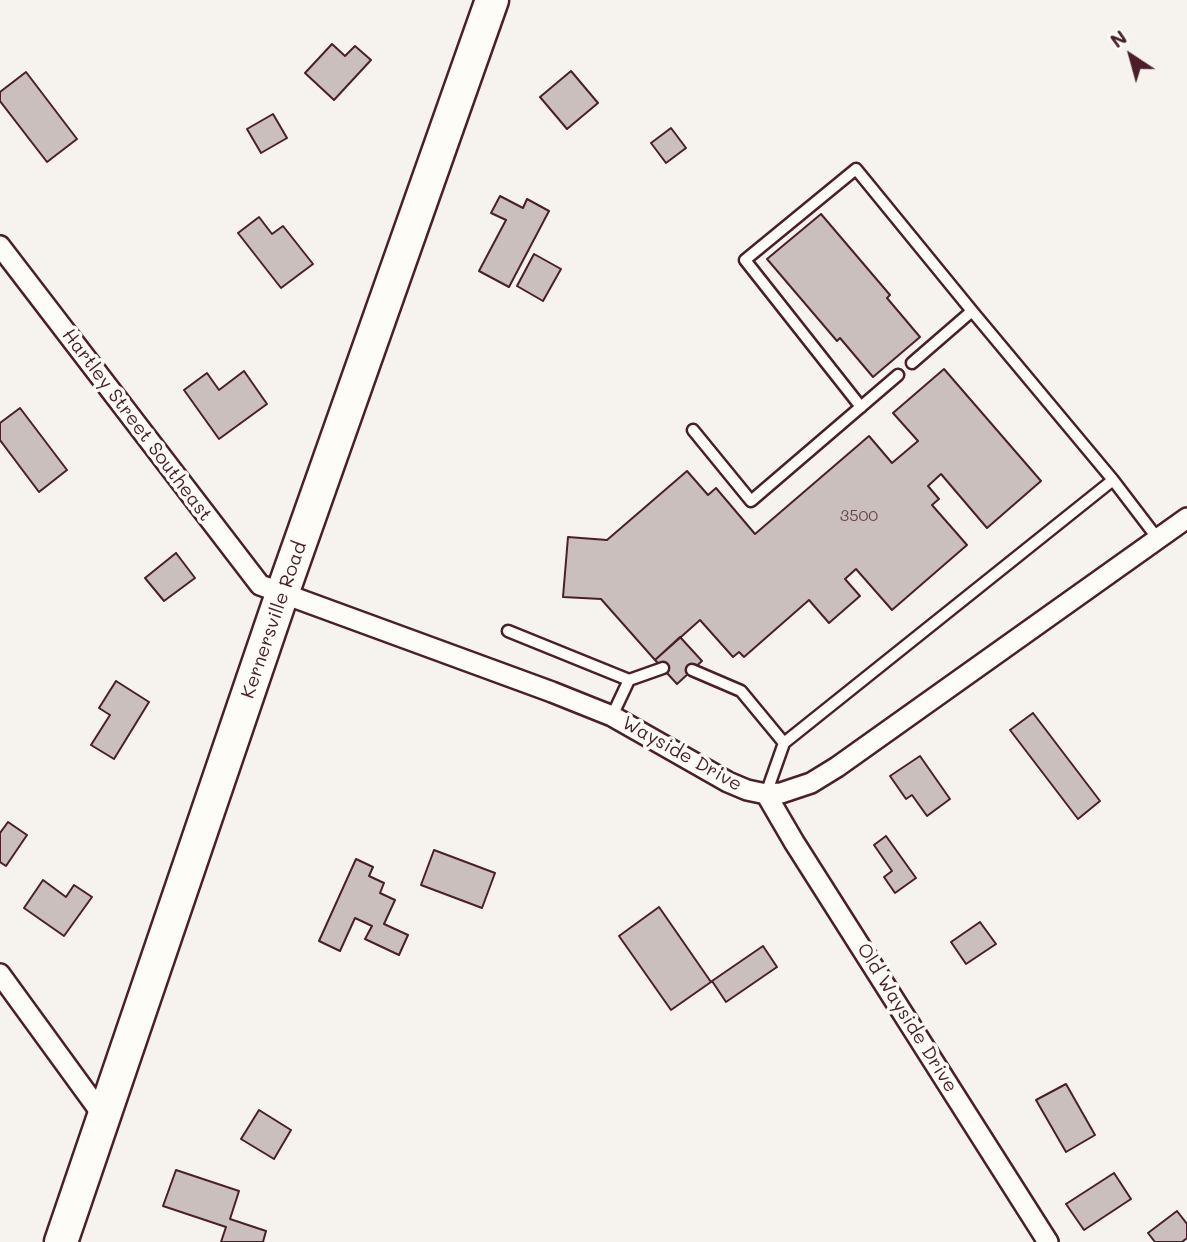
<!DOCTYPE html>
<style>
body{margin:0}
#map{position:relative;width:1187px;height:1242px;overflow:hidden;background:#f6f3ef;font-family:Mali,sans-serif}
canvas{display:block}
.north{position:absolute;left:1096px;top:21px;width:70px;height:70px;-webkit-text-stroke:5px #fdfcf7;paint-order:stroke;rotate:324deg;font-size:19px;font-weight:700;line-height:28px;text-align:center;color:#4a1f2b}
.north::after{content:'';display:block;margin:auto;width:24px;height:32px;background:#4a1f2b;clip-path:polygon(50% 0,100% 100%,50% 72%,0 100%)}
</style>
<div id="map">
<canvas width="1187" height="1242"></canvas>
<div class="north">N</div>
</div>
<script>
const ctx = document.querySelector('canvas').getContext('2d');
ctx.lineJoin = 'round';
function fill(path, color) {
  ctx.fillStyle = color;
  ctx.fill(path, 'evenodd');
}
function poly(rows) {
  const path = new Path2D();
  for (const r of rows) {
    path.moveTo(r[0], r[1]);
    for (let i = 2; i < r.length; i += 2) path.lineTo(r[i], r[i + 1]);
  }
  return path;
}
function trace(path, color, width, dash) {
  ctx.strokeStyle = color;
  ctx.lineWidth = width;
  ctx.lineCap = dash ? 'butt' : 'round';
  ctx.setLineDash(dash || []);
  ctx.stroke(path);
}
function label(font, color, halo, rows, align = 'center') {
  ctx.font = font + ' Mali,sans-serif';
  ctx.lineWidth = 7;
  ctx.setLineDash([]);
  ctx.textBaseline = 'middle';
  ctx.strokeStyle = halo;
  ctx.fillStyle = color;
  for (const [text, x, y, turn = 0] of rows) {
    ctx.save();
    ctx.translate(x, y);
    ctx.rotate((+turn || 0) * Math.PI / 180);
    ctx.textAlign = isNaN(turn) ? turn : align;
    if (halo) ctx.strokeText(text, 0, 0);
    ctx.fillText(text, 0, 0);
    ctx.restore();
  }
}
const building = poly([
 [332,44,345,56,355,46,371,60,334,100,305,73,332,44],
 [571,71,598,103,567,129,540,97,571,71],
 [26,72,77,139,47,162,0,101,0,92,26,72],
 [273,114,287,138,261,153,247,129,273,114],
 [671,128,686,148,666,163,651,143,671,128],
 [500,196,523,208,527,199,549,211,509,287,479,271,506,220,491,213,500,196],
 [821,214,890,295,887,298,920,337,873,377,840,338,837,341,767,259,821,214],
 [259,217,272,234,283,226,313,264,281,288,238,233,259,217],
 [534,254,561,269,543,301,517,286,534,254],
 [944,369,1041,481,987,528,941,474,928,486,939,499,932,505,967,545,892,610,856,569,845,579,860,596,829,623,809,600,744,657,739,652,733,657,700,620,655,660,601,599,563,597,568,537,607,540,687,471,708,495,716,488,755,534,869,436,892,463,918,441,893,413,944,369],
 [244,371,267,404,219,439,184,390,207,373,219,390,244,371],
 [20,408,67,470,39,492,0,440,0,423,20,408],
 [176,553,195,578,164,601,145,578,176,553],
 [680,637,702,661,677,684,655,660,680,637],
 [116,681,149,702,114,759,91,745,110,715,99,708,116,681],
 [1033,713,1100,801,1078,819,1010,730,1033,713],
 [920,756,950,799,927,816,912,795,906,799,890,776,920,756],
 [8,822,27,835,6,866,0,862,0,833,8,822],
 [886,836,916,878,895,893,884,877,892,871,874,845,886,836],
 [434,850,495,873,482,908,421,885,434,850],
 [356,859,373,867,369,876,384,883,380,893,395,900,384,924,408,935,399,955,365,939,372,926,355,918,340,951,319,941,356,859],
 [43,880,66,897,74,885,92,897,64,936,24,908,43,880],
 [659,907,711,982,671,1010,619,936,659,907],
 [980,922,996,944,966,964,951,942,980,922],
 [763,946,777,967,726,1002,712,981,763,946],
 [1066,1084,1095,1135,1066,1152,1036,1100,1066,1084],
 [259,1110,291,1130,274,1159,241,1139,259,1110],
 [176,1170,239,1191,230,1219,266,1231,263,1242,221,1242,226,1227,163,1206,176,1170],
 [1114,1173,1131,1199,1084,1230,1066,1204,1114,1173],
 [1177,1211,1187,1224,1187,1238,1182,1242,1155,1242,1148,1233,1177,1211]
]);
const service = poly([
 [972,311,1113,480,1158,539],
 [861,407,745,260,856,169,972,311,912,363],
 [693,430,751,501,898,375],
 [508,631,629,680],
 [692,670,741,691,784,743,766,794],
 [612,716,629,680,663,668],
 [784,743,1113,480]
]);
const minor = poly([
 [0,246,260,585,552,692,612,716,728,782,747,790,766,794,781,793,811,783,837,767,1187,518],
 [766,794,794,842,1048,1242],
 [0,974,104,1117]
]);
const primary = poly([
 [61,1242,282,594,492,0]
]);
const numberNames = [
 ["3500",859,516]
];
const streetNames = [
 ["Hartley Street Southeast",137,425,53],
 ["Kernersville Road",274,620,-71],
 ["Wayside Drive",682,754,29],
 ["Old Wayside Drive",907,1018,58]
];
fill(building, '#cbbfbe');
trace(building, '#4a1f2b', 2);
trace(service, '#4a1f2b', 15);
trace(minor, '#4a1f2b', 24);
trace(primary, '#4a1f2b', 37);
trace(service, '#fdfcf7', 10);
trace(minor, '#fdfcf7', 19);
trace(primary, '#fdfcf7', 32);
label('16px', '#6a4750', null, numberNames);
label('19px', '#4a1f2b', '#fdfcf7', streetNames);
</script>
